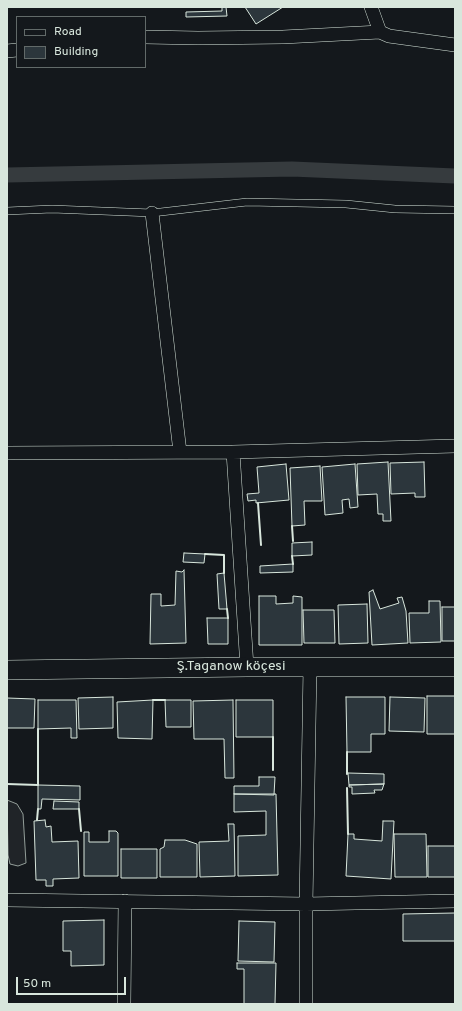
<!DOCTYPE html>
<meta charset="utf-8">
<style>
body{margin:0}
#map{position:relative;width:462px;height:1011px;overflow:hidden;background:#14181c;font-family:Overpass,sans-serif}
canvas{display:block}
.frame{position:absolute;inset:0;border:8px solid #d8e6dc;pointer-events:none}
.legend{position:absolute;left:16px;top:16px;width:130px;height:52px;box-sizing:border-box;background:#14181c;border:1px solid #626a69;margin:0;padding:5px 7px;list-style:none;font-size:12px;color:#d8e6dc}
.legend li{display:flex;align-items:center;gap:8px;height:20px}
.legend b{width:20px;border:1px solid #626a69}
.scale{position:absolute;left:16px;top:977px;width:110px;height:18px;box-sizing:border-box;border:2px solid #d8e6dc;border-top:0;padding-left:5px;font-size:12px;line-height:14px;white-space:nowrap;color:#d8e6dc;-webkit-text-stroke:3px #14181c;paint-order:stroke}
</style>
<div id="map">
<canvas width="462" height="1011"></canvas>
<div class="frame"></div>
<ul class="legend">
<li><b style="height:5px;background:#14181c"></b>Road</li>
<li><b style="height:11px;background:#2c363c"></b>Building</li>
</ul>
<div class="scale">50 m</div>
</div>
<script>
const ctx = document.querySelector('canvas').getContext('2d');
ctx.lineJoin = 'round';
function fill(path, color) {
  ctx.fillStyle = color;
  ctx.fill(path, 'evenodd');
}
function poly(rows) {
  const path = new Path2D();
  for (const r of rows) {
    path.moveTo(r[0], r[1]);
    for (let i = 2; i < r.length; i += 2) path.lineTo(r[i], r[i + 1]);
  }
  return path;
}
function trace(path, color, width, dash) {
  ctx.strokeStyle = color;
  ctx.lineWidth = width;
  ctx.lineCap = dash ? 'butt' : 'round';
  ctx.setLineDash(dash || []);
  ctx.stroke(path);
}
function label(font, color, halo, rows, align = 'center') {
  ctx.font = font + ' Overpass,sans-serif';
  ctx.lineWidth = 3;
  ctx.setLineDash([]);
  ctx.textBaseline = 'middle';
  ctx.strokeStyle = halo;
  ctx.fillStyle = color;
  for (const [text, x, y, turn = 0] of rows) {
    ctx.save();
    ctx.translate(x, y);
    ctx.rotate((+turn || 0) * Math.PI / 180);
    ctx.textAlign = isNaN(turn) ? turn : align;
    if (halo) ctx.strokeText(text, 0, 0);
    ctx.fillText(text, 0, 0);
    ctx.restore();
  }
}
const green = poly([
 [7,800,17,804,23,814,26,863,18,866,10,864,8,855,7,800]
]);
const canal = poly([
 [7,175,292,169,455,176]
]);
const building = poly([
 [222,7,226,7,227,16,186,17,186,12,222,11,222,7],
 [245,7,283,7,256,24,245,7],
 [388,462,391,521,383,521,383,514,378,514,377,494,358,495,357,464,388,462],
 [424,462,425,497,415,497,415,493,391,494,390,463,424,462],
 [286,464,289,500,256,503,256,500,248,501,247,494,259,493,257,467,286,464],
 [355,464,358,507,350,508,349,499,342,500,343,513,325,515,322,467,355,464],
 [320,466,322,501,304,501,305,525,292,526,290,468,320,466],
 [312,542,312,555,292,556,292,543,312,542],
 [184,553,205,554,204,563,183,562,184,553],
 [293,564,293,572,260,573,260,566,293,564],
 [184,570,186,643,150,644,151,594,161,594,161,606,175,605,176,571,182,572,184,570],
 [224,573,227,609,219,609,217,574,224,573],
 [373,590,380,609,399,603,397,598,402,597,406,611,408,643,372,645,369,592,373,590],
 [259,596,276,596,276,604,293,603,293,596,302,597,302,645,259,645,259,596],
 [429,601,440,601,441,642,410,643,409,613,429,613,429,601],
 [367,604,368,643,339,644,338,605,367,604],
 [442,607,455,607,455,641,442,641,442,607],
 [303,610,334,610,335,643,304,643,303,610],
 [207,618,228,618,228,644,208,644,207,618],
 [427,696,455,696,455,734,427,734,427,696],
 [113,697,113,728,79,729,78,698,113,697],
 [346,697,385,697,385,734,371,734,371,752,347,752,346,697],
 [390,697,425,698,424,732,389,731,390,697],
 [7,698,35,699,34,728,7,728,7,698],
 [38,700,76,700,77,738,71,738,71,728,38,729,38,700],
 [153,700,152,739,118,738,117,702,153,700],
 [165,700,191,700,191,727,166,727,165,700],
 [233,700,234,778,225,778,224,739,194,739,193,701,233,700],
 [236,700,273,700,273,737,236,737,236,700],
 [348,773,384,774,384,784,349,785,348,773],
 [259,777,275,777,274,795,234,794,234,786,259,786,259,777],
 [384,784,382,790,374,790,375,793,352,794,352,787,349,787,349,785,384,784],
 [38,785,80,786,80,800,42,799,41,809,38,809,38,785],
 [234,794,276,794,278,875,238,876,238,836,266,835,266,811,234,812,234,794],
 [54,801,79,802,79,809,53,809,54,801],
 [45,820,46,827,51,826,52,842,78,841,79,878,53,879,53,886,46,886,46,880,36,880,34,821,45,820],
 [383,821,394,821,391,879,346,876,348,834,354,834,354,839,382,841,383,821],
 [228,824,234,824,235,876,200,877,199,842,229,841,228,824],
 [109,831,116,831,118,833,118,876,84,876,84,832,89,832,89,842,109,842,109,831],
 [394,834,426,834,427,877,395,877,394,834],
 [165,840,185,840,197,844,197,877,160,877,160,849,164,847,165,840],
 [428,846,455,846,455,877,428,877,428,846],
 [121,849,157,849,157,878,121,878,121,849],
 [455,913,455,941,403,941,403,914,455,913],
 [104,920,104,965,71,966,71,951,63,951,63,921,104,920],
 [239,921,275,922,274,962,238,961,239,921],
 [237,963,276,963,275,1004,244,1004,244,969,237,969,237,963]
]);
const lane = poly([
 [7,211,52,209,152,213,247,202,346,204,395,209,455,210]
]);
const street = poly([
 [371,7,380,32],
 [145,37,198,38,283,37,380,32,389,36,455,45],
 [7,51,17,50],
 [152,213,180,452],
 [233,452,247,667],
 [7,453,233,452,455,446],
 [7,900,306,904,455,901],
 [124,1004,125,901],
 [306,1004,306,904,310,667]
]);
const secondary = poly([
 [7,670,247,667,455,667]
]);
const wall = poly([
 [258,503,261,545],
 [292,526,293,541],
 [205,554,224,555,224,573],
 [292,556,293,564],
 [227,609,228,618],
 [153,700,165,700],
 [347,752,347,774],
 [273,770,273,737],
 [7,784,38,785,38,729],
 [347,788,348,834],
 [79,809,81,831],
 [37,820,38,809]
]);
const streetNames = [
 ["Ş.Taganow köçesi",231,667]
];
fill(green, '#202428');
trace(green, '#939e99', 1);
trace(canal, '#363b3e', 15);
fill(building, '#2c363c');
trace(building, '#d8e6dc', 1);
trace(lane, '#d8e6dc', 8);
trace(street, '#d8e6dc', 14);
trace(secondary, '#d8e6dc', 20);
trace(lane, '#14181c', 7);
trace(street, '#14181c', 13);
trace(secondary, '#14181c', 19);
trace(wall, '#d8e6dc', 2);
label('14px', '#d8e6dc', '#14181c', streetNames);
</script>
